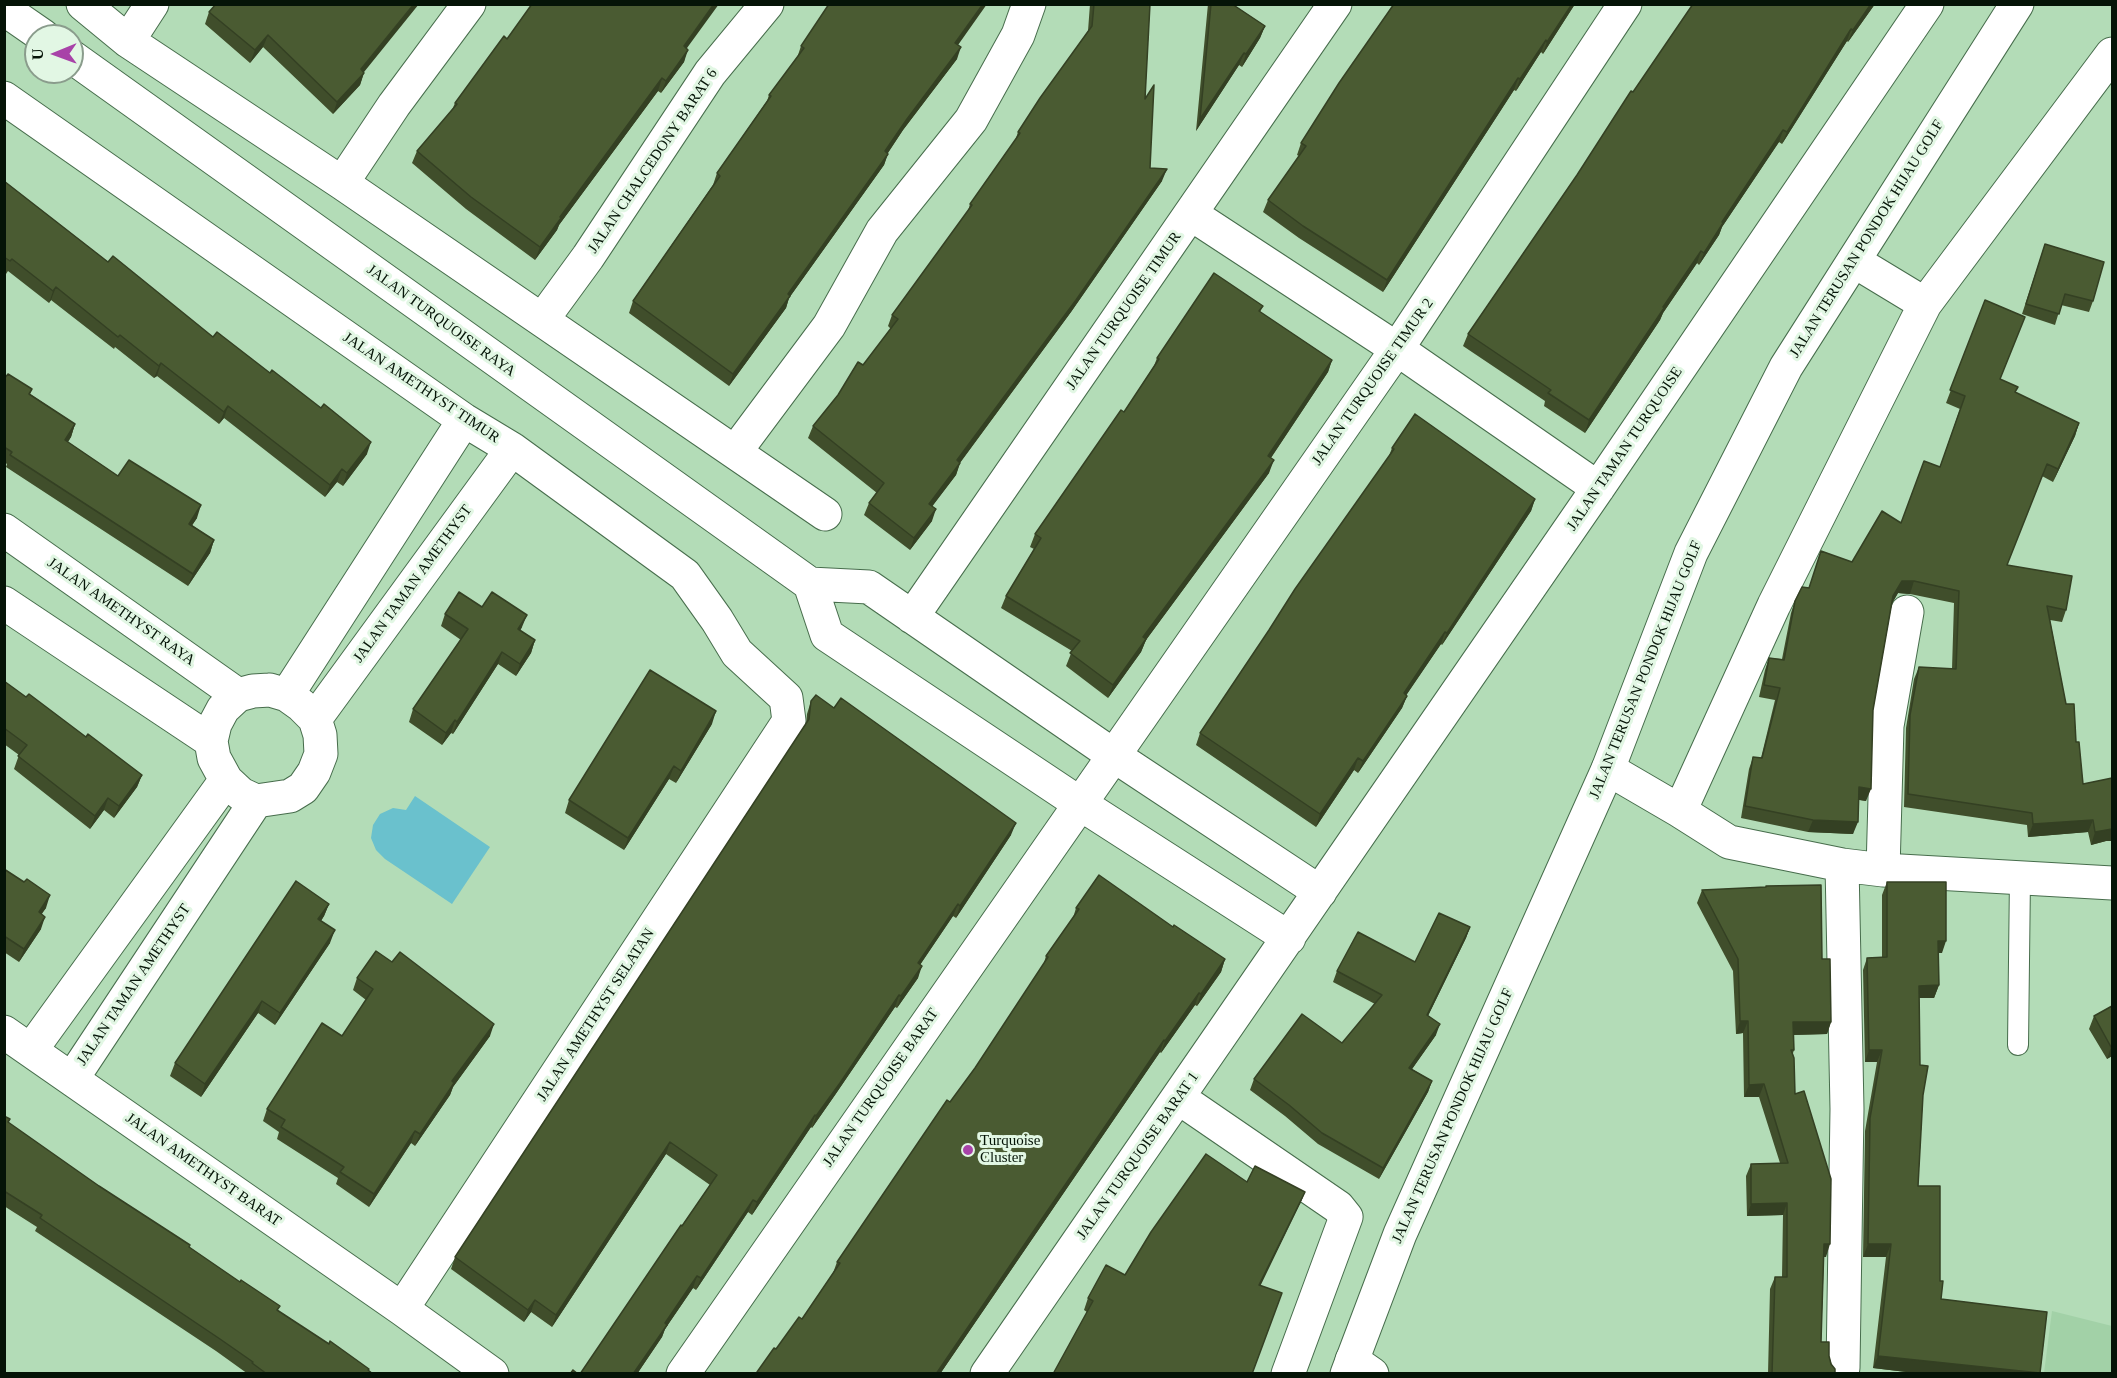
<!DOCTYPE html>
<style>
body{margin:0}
#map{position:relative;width:2117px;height:1378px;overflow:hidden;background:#b3dcb7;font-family:Georgia,serif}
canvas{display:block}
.frame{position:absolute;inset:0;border:6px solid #051407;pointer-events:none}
.north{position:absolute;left:24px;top:24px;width:60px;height:60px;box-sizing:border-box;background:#e2f7e4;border:2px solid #8a9c8c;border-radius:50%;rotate:269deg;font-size:16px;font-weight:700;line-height:24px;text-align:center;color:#051407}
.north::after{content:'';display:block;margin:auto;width:21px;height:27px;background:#a843a8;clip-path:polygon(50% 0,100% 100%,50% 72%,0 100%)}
</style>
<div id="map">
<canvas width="2117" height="1378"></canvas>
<div class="frame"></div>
<div class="north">U</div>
</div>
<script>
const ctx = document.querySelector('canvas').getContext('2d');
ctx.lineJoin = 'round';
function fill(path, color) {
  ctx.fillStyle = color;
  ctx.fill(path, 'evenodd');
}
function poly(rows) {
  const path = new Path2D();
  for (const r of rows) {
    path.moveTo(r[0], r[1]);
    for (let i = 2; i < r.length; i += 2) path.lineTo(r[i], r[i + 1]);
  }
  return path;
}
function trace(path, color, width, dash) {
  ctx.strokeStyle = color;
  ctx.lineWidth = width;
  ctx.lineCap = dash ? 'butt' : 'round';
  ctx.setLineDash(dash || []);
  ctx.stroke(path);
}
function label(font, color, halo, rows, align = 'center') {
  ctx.font = font + ' Georgia,serif';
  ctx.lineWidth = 6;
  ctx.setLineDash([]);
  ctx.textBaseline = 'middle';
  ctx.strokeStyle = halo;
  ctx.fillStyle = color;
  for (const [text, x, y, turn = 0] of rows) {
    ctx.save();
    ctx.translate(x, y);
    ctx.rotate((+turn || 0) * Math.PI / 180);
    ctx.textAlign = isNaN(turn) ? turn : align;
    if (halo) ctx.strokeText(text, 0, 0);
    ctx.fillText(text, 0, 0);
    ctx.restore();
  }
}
const built = poly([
 [2052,1311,2112,1326,2112,1373,2044,1373]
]);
const water = poly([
 [415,796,490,847,452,904,385,859,376,850,371,838,373,825,380,814,393,808,406,810]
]);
const lane = poly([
 [2018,1045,2020,877]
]);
const street = poly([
 [83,4,128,41,342,183,825,514],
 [4,9,43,36],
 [128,41,152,4],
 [72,57,810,584],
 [4,98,464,420,512,449,685,575,717,620,737,653,786,698,789,721,402,1309],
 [342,183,394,105,469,4],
 [1191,214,1397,349,1598,488],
 [1854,261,1925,304],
 [542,320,588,257,710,73,767,4],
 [735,452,829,326,882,231,971,120,1018,35,1029,4],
 [4,530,238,695],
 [4,603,211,741],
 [912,617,1335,4],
 [270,690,287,695,301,705,315,719,320,735,321,754,314,772,303,788,290,796,256,801,241,794,226,780,214,758,211,741,215,724,223,709,238,695,253,691,270,690],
 [287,695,464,420],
 [315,719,512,449],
 [1608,769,1680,811,1729,842,1842,865,1883,870,2112,883],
 [1680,811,1774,605,1925,304,2112,54],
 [1842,865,1847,1109,1843,1368],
 [1883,870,1887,726,1907,612],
 [1289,938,1079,803,827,635,810,584,869,587,1113,755,1320,892],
 [4,1032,402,1309,492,1374],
 [31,1050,226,780],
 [72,1079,256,801],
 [1179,1098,1338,1207,1346,1217,1288,1374],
 [1352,1360,1372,1374],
 [683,1374,1397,349,1625,4],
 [987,1374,1598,488,1927,4]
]);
const secondary = poly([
 [1347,1374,1400,1234,1608,769,1691,553,1786,367,2017,4]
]);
const wall = poly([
 [1090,4,1150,4,1145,99,1150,168,1162,181,1071,312,960,463,956,475,932,506,932,521,910,550,864,515,869,503,877,493,808,438,813,426,863,365,891,329,888,326,892,315,968,211,970,204,1015,141,1018,132,1088,31],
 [1208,4,1232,4,1265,26,1260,38,1242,67,1239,65,1196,131],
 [1394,4,1575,4,1543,54,1541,52,1516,91,1514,90,1383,292,1299,238,1263,212,1268,200,1299,156,1297,155,1301,143],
 [1875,4,1848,42,1847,41,1782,144,1779,142,1722,227,1719,235,1699,265,1697,263,1663,313,1660,320,1585,433,1544,406,1545,401,1463,346,1468,334,1577,175,1633,92],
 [209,12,364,72,360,85,333,114,263,47,250,63,205,24],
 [507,39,687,48,684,62,661,93,658,91,559,225,557,230,535,260,466,209,412,163,417,151,452,110,455,103],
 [958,45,957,59,903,130,888,153,884,165,789,298,786,308,729,386,629,313,633,301,713,185,717,173,767,101,769,95,797,58,801,46],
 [4,181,108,262,213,337,367,454,343,486,337,482,325,497,224,418,219,424,157,376,154,378,115,347,114,349,51,300,49,303,8,271,6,274,4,273],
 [2045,244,2093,301,2089,312,2061,305,2055,325,2022,314],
 [1985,300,2001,379,2016,393,2079,423,2075,436,2053,482,2042,476,2007,565,2066,610,2062,622,2050,620,2066,704,2076,742,2083,784,2112,778,2112,841,2106,841,2091,845,2088,832,2028,837,2027,825,1904,807,1906,728,1914,679,1919,667,1952,669,1954,603,1910,594,1898,593,1892,603,1873,710,1866,801,1859,800,1853,834,1808,832,1741,818,1749,769,1753,757,1761,758,1775,700,1759,697,1765,670,1769,658,1782,659,1791,613,1795,601,1809,588,1852,562,1901,523,1940,467,1960,409,1946,403],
 [1263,306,1260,312,1332,360,1328,372,1271,458,1269,473,1146,640,1141,652,1108,698,1066,666,1072,651,1001,608,1006,596,1034,549,1030,547,1035,534,1124,412,1154,366,1157,358],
 [4,379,32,389,30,394,75,424,71,437,68,442,118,476,197,518,192,525,214,540,210,553,188,586,6,467,7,464,4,462],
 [1392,448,1535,499,1531,511,1442,645,1441,644,1406,695,1407,696,1402,708,1358,773,1354,770,1316,827,1196,745,1200,733,1389,456],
 [482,607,522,627,520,631,535,640,531,653,516,676,498,664,453,734,451,733,442,745,409,722,413,709,461,640,441,626,445,614],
 [4,681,26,697,142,775,137,787,114,818,104,810,90,829,14,769,19,755,4,744],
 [811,701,1011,835,956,918,953,916,920,965,918,978,897,1008,895,1007,835,1095,812,1128,811,1127,752,1215,748,1212,696,1290,693,1288,665,1329,662,1337,637,1374,580,1374,710,1185,666,1154,552,1327,531,1312,524,1322,451,1269,455,1257,806,725,807,714],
 [712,724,676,783,669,779,624,850,565,813,569,800],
 [4,869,46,908,41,914,41,929,19,962,4,952],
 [1887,882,1942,953,1938,953,1939,985,1934,998,1919,998,1920,1065,1923,1095,1918,1186,1940,1281,1941,1299,2047,1312,2040,1374,1923,1374,1873,1368,1886,1257,1863,1257,1865,1131,1877,1062,1865,1062,1863,970,1867,958,1882,957,1882,895],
 [1766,886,1822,959,1831,1022,1827,1034,1794,1035,1794,1050,1793,1053,1795,1094,1826,1257,1824,1257,1821,1342,1829,1356,1835,1374,1768,1374,1770,1289,1775,1277,1782,1277,1783,1215,1747,1216,1746,1176,1751,1164,1780,1163,1759,1097,1744,1097,1743,1033,1736,1034,1733,971,1697,903,1702,890,1766,887],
 [329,904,324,916,321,921,330,943,275,1025,258,1013,201,1097,170,1076,175,1063],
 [1076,908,1173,927,1225,959,1221,972,1197,1006,1195,1005,1161,1053,1160,1052,940,1374,757,1374,776,1349,802,1319,833,1273,837,1262,975,1068,1043,966,1046,956,1073,918],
 [1470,927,1466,938,1428,1016,1436,1035,1412,1069,1432,1081,1428,1092,1379,1179,1318,1144,1285,1116,1250,1090,1254,1079,1342,1043,1375,1004,1333,982,1337,971,1415,962],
 [357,978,490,1036,453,1087,450,1095,415,1146,411,1143,369,1207,336,1184,338,1178,277,1139,279,1132,263,1121,267,1109,342,1036,366,1000,353,990],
 [2112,1006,2112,1056,2107,1059,2089,1029,2094,1016],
 [4,1116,10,1119,8,1123,99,1186,189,1248,278,1311,373,1374,248,1374,216,1351,35,1231,37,1227,4,1206],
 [1247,1182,1305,1192,1300,1204,1087,1312,1084,1310,1088,1298,1125,1275]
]);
const shadedWall = poly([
 [414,4,419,4,360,77,364,73,360,85,333,114,337,102,361,69],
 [714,4,719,4,679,59,684,46],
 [983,4,987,4,951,55,955,43],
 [1572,4,1575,4,1543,54,1547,42],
 [1871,4,1875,4,1848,42,1853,30],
 [1265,26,1260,38,1242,67,1246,54],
 [1851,29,1847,41,1782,144,1787,132],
 [268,35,263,47,250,63,255,50],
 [1546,40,1541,52,1516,91,1520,79],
 [961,47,957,59,903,130,881,163,885,151,907,119],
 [688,50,684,62,661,93,666,81],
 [1244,53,1239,65,1196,131,1200,119],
 [662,78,658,91,559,225,557,230,535,260,540,247,560,217],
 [1518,78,1514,90,1383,292,1387,280],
 [1783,130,1779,142,1722,227,1719,235,1699,265,1704,253,1722,222],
 [888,154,884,165,789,298,786,308,729,386,733,374,788,294],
 [1167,169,1162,181,1071,312,953,472,957,460],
 [1701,251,1697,263,1663,313,1660,320,1585,433,1589,420,1663,307],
 [56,287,51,300,49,303,53,291],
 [1332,360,1328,372,1264,468,1268,456],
 [161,363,157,376,154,378,159,366],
 [228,406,224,418,219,424,224,412],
 [2079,423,2075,436,2053,482,2058,469],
 [75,424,71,437,61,452,65,440],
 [371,442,367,454,343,486,347,473],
 [1274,460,1269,473,1146,640,1141,652,1108,698,1113,685,1143,637],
 [960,463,956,475,925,516,929,504],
 [342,469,337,482,325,497,330,485],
 [1535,499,1531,511,1442,645,1447,633],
 [201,505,197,518,185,536,189,524],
 [936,509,932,521,910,550,914,538],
 [214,540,210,553,188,586,193,574],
 [1902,581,1914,581,1910,594,1898,593,1889,609,1893,596],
 [527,615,522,627,513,642,518,629],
 [1445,632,1441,644,1399,706,1404,693],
 [535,640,531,653,516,676,520,664],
 [502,652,498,664,453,734,457,722],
 [1407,696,1402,708,1358,773,1363,761],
 [716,711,712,724,676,783,681,771],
 [455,720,451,733,442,745,446,733],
 [1358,758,1354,770,1316,827,1320,814],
 [674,766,669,779,624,850,628,838],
 [142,775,137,787,114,818,119,806],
 [1859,787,1871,789,1866,801,1855,799],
 [108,798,104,810,90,829,95,816],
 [1813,820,1858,822,1853,834,1808,832],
 [2093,820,2088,832,2028,837,2033,824],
 [1016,823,1011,835,956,918,960,906],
 [2112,829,2112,841,2106,841,2091,845,2095,832],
 [50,895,46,908,34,925,39,912],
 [329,904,324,916,314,931,318,919],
 [958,904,953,916,913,975,918,963],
 [45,917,41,929,19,962,24,949],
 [1470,927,1466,938,1423,1026,1427,1015],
 [335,930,330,943,275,1025,280,1013],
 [1938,941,1946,941,1942,953,1934,953],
 [1225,959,1221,972,1197,1006,1201,994],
 [922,966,918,978,897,1008,901,996],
 [1939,985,1934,998,1914,998,1919,986],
 [1199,993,1195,1005,1161,1053,1165,1041],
 [899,995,895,1007,835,1095,812,1128,816,1116],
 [262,1001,258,1013,201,1097,205,1084],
 [1740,1021,1748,1021,1743,1033,1736,1034],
 [1793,1022,1831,1022,1827,1034,1789,1035],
 [494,1024,490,1036,453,1087,450,1095,415,1146,420,1134,452,1081],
 [1440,1024,1436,1035,1405,1079,1409,1068],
 [1164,1040,1160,1052,940,1374,936,1374],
 [2112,1046,2112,1056,2107,1059,2111,1047],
 [1869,1050,1882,1050,1877,1062,1865,1062],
 [1432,1081,1428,1092,1379,1179,1383,1168],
 [1764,1084,1759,1097,1744,1097,1749,1085],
 [815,1115,811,1127,752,1215,757,1202],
 [415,1131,411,1143,369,1207,374,1194],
 [670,1142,666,1154,552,1327,556,1315],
 [1305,1192,1300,1204,1255,1297,1259,1285],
 [753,1200,748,1212,696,1290,701,1278],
 [1787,1203,1783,1215,1747,1216,1751,1204],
 [1824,1244,1830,1244,1826,1257,1820,1257],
 [1868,1244,1891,1244,1886,1257,1863,1257],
 [697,1276,693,1288,665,1329,662,1337,637,1374,633,1374,665,1323],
 [535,1300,531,1312,524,1322,528,1310],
 [1878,1356,2040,1373,1923,1374,1873,1368]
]);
const building = poly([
 [216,4,414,4,361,69,364,73,337,102,268,35,255,50,209,12,216,4],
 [532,4,714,4,684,46,688,50,666,81,662,78,560,217,561,218,540,247,471,197,417,151,457,104,455,103,504,36,507,39,532,4],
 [829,4,983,4,955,43,961,47,907,119,885,151,888,154,788,294,790,296,733,374,633,301,720,176,717,173,771,96,769,95,804,48,801,46,829,4],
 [1094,4,1150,4,1145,99,1154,85,1150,168,1167,169,1076,300,957,460,960,463,929,504,936,509,914,538,869,503,884,483,813,426,838,395,858,362,863,365,898,319,892,315,972,205,970,204,1020,133,1018,132,1040,98,1092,26,1094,4],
 [1211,4,1232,4,1265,26,1246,54,1244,53,1200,119,1211,4],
 [1394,4,1572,4,1547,42,1546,40,1520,79,1518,78,1387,280,1303,226,1268,200,1306,146,1301,143,1339,83,1394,4],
 [1693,4,1871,4,1853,30,1851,29,1787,132,1783,130,1722,222,1723,223,1704,253,1701,251,1663,307,1664,308,1589,420,1548,393,1551,390,1468,334,1577,175,1631,91,1633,92,1693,4],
 [4,181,108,262,113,256,213,337,217,332,270,373,272,370,321,408,324,404,371,442,347,473,342,469,330,485,228,406,224,412,161,363,159,366,120,335,118,337,56,287,53,291,12,259,10,261,4,257,4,181],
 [2045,244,2104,262,2093,301,2065,294,2059,314,2026,304,2045,244],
 [1214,273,1263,306,1259,311,1332,360,1268,456,1274,460,1143,637,1146,639,1113,685,1070,653,1080,641,1006,596,1041,538,1035,534,1121,410,1124,412,1159,359,1157,358,1214,273],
 [1985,300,2025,317,2000,379,2018,387,2015,392,2079,423,2058,469,2047,464,2007,565,2072,576,2066,610,2047,606,2066,704,2074,704,2076,742,2079,742,2083,784,2112,778,2112,829,2095,832,2093,820,2033,824,2032,813,1908,794,1910,715,1919,667,1956,669,1959,591,1914,581,1902,581,1893,596,1873,710,1871,789,1859,787,1858,822,1813,820,1745,806,1753,757,1762,758,1780,688,1764,685,1769,658,1784,660,1795,601,1802,587,1809,588,1821,551,1852,562,1882,511,1901,523,1924,461,1940,467,1965,396,1950,390,1985,300],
 [8,374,32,389,29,394,75,424,65,440,118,476,129,460,201,505,189,524,214,540,193,574,10,455,12,452,4,447,4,379,8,374],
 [1415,414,1535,499,1447,633,1445,632,1404,693,1407,696,1363,761,1358,758,1320,814,1200,733,1269,630,1295,589,1394,449,1392,448,1415,414],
 [459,592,482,607,492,592,527,615,518,629,535,640,520,664,502,652,457,722,455,720,446,733,413,709,468,629,445,614,459,592],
 [650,670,716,711,681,771,674,766,628,838,569,800,650,670],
 [4,681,26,697,29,694,86,737,88,734,142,775,119,806,108,798,95,816,18,756,27,745,4,728,4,681],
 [816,695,834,708,841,698,1016,823,960,906,958,904,918,963,922,966,901,996,899,995,840,1083,816,1116,815,1115,757,1202,753,1200,701,1278,697,1276,665,1323,667,1325,633,1374,580,1374,681,1225,682,1226,717,1175,670,1142,556,1315,535,1300,528,1310,455,1257,809,719,811,701,816,695],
 [4,869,24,882,27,879,50,895,39,912,45,917,24,949,4,936,4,869],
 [1099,875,1173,927,1174,925,1225,959,1201,994,1199,993,1165,1041,1164,1040,936,1374,759,1374,757,1372,774,1348,776,1349,799,1317,802,1319,840,1263,837,1262,947,1100,950,1102,975,1068,1048,957,1046,956,1079,909,1076,908,1099,875],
 [296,881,329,904,318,919,335,930,280,1013,262,1001,205,1084,175,1063,296,881],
 [1887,882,1946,882,1946,941,1938,941,1939,985,1919,986,1920,1065,1928,1066,1923,1095,1918,1186,1940,1186,1940,1281,1943,1281,1941,1299,2047,1312,2040,1373,1878,1356,1891,1244,1868,1244,1870,1118,1882,1050,1869,1050,1867,958,1887,957,1887,882],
 [1821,885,1822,959,1830,959,1831,1022,1793,1022,1794,1050,1791,1050,1794,1058,1795,1094,1804,1091,1831,1179,1830,1244,1824,1244,1821,1342,1829,1342,1829,1356,1831,1364,1835,1369,1835,1374,1772,1374,1775,1277,1787,1277,1787,1203,1751,1204,1751,1164,1788,1163,1764,1084,1749,1085,1748,1021,1740,1021,1738,959,1702,890,1766,887,1766,886,1821,885],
 [1439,913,1470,927,1427,1015,1440,1024,1409,1068,1432,1081,1383,1168,1322,1133,1289,1105,1254,1079,1302,1014,1342,1043,1382,995,1337,971,1358,932,1415,962,1439,913],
 [376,951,392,962,400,952,494,1024,452,1081,454,1083,420,1134,415,1131,374,1194,340,1172,344,1167,281,1127,285,1120,267,1109,322,1023,342,1036,373,989,357,978,376,951],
 [2112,1006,2112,1046,2111,1047,2094,1016,2112,1006],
 [4,1116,10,1119,8,1122,99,1186,190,1245,189,1247,240,1282,241,1280,280,1306,277,1310,329,1344,330,1341,369,1369,368,1370,373,1374,267,1374,252,1363,253,1362,220,1339,40,1218,42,1215,4,1191,4,1116],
 [1206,1154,1247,1182,1255,1166,1305,1192,1259,1285,1282,1293,1252,1374,1053,1374,1093,1301,1088,1298,1106,1265,1125,1275,1151,1232,1206,1154],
 [573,1370,578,1374,570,1374,573,1370]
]);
const markers = [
 [968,1150,6,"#a843a8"]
];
const streetNames = [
 ["JALAN CHALCEDONY BARAT 6",653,161,-56],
 ["JALAN TERUSAN PONDOK HIJAU GOLF",1867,239,-58],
 ["JALAN TURQUOISE TIMUR",1124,311,-55],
 ["JALAN TURQUOISE RAYA",441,321,36],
 ["JALAN TURQUOISE TIMUR 2",1373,382,-55],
 ["JALAN AMETHYST TIMUR",421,388,34],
 ["JALAN TAMAN TURQUOISE",1625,449,-56],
 ["JALAN TAMAN AMETHYST",413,584,-54],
 ["JALAN AMETHYST RAYA",121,612,35],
 ["JALAN TERUSAN PONDOK HIJAU GOLF",1646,670,-68],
 ["JALAN TAMAN AMETHYST",134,985,-56],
 ["JALAN AMETHYST SELATAN",596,1015,-57],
 ["JALAN TURQUOISE BARAT",881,1088,-55],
 ["JALAN TERUSAN PONDOK HIJAU GOLF",1453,1116,-66],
 ["JALAN TURQUOISE BARAT 1",1138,1156,-55],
 ["JALAN AMETHYST BARAT",203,1170,35]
];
const poiNames = [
 ["Turquoise",980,1141],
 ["Cluster",980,1158]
];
fill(built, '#a2d1a7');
fill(water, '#6ac1cd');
trace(lane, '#476d4c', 22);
trace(street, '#476d4c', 35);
trace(secondary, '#476d4c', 35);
trace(lane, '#fff', 20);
trace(street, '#fff', 33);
trace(secondary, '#fff', 33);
fill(wall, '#404e2b');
fill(shadedWall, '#344023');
fill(building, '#4a5b32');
trace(building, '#344023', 1.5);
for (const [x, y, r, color] of markers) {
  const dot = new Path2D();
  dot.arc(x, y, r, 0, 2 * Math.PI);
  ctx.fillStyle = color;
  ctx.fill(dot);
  trace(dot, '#e2f7e4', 2);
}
label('15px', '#051407', '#e2f7e4', streetNames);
label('15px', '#051407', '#e2f7e4', poiNames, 'left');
</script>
